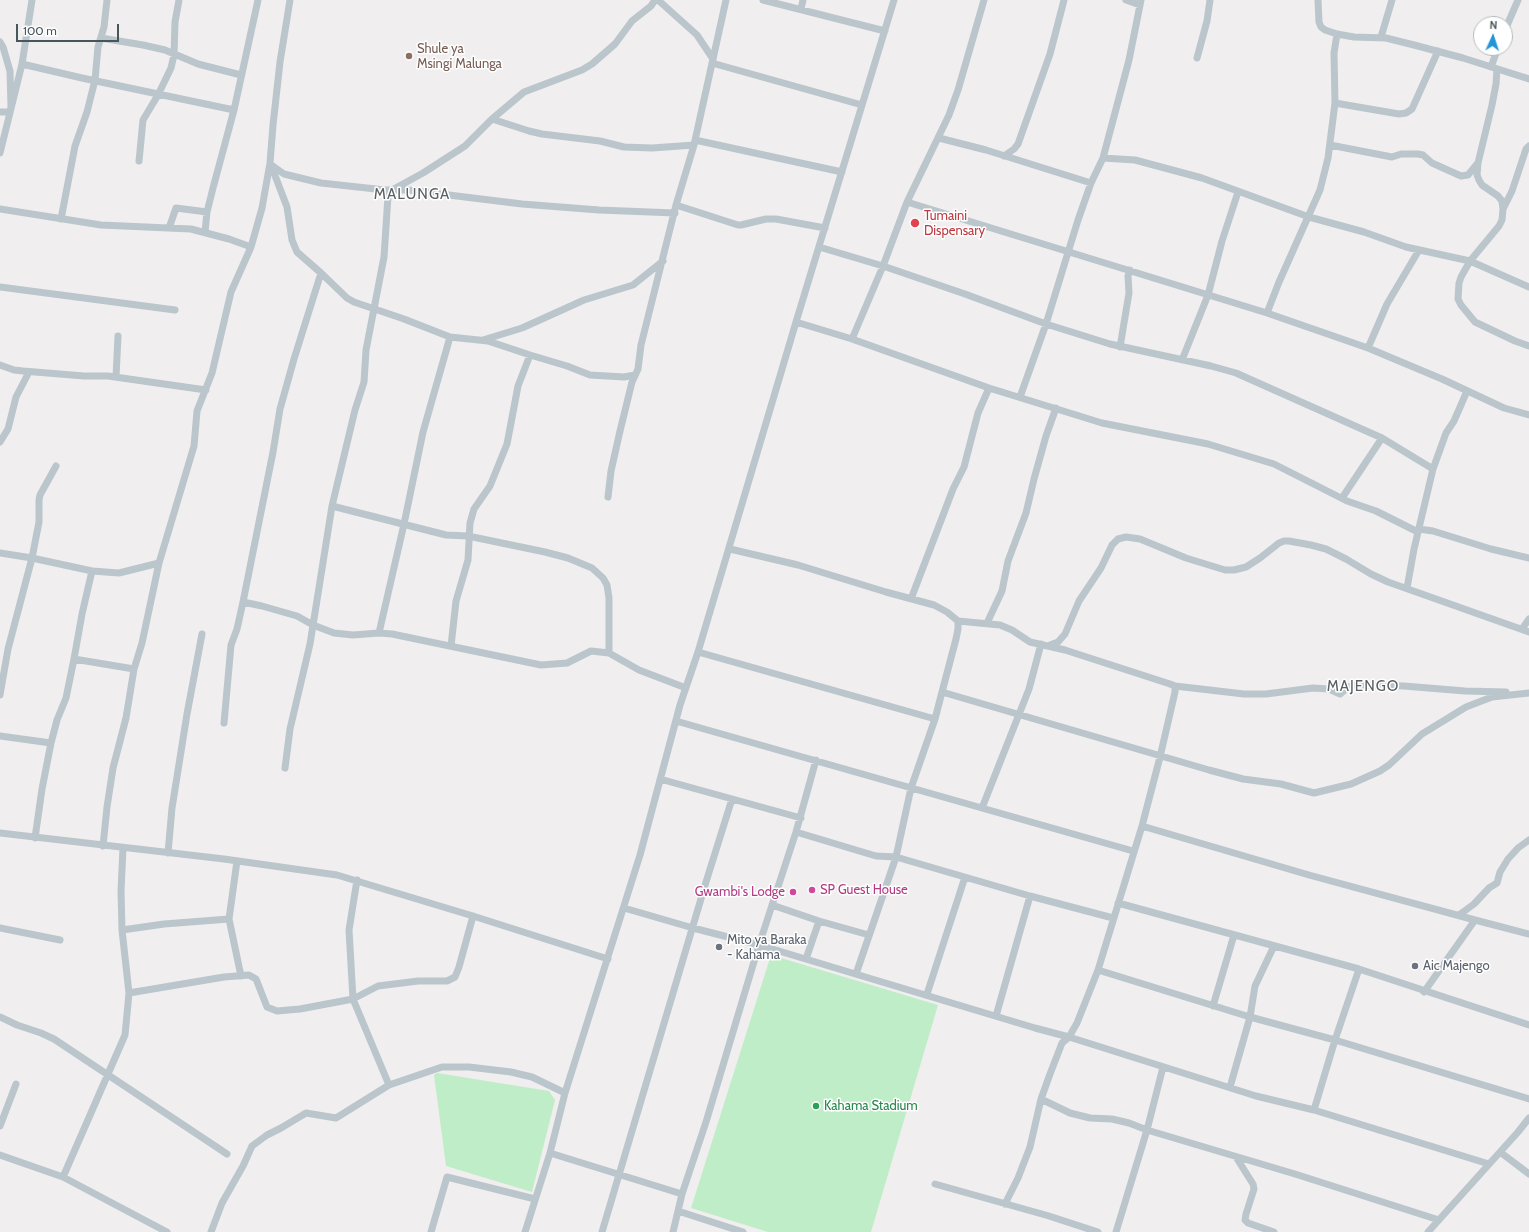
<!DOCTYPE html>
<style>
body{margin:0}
#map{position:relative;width:1529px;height:1232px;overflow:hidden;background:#f1eeef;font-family:Cabin,sans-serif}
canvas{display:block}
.north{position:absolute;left:1473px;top:16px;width:40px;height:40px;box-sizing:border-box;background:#fff;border:1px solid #b5bbbd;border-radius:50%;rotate:3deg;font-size:11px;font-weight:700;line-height:16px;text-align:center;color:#47565b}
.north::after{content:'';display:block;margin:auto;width:14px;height:18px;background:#2196d8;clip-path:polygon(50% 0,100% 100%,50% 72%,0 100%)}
.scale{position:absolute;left:16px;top:24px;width:103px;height:18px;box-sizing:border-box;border:2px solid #47565b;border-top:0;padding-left:5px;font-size:12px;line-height:14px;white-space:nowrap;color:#47565b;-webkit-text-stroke:3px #fff;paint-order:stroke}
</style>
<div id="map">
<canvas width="1529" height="1232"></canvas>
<div class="north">N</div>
<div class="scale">100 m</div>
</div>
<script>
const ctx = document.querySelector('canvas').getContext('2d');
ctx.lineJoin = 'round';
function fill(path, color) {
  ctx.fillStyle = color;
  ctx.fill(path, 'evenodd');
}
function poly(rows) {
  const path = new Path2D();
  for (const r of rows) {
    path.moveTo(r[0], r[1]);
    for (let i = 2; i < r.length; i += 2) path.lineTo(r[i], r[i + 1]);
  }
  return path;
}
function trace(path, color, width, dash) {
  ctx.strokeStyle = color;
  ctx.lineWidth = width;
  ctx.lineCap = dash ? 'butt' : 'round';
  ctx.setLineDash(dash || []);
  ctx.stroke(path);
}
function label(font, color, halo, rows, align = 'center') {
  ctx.font = font + ' Cabin,sans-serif';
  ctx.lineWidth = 3;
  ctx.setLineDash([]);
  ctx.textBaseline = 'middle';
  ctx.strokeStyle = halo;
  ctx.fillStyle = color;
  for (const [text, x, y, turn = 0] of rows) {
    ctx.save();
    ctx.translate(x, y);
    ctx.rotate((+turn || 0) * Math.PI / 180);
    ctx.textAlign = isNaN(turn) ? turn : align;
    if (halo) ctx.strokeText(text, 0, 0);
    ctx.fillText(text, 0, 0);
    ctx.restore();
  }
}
const green = poly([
 [771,955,938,1005,871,1232,768,1232,691,1208],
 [437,1073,549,1091,555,1100,532,1192,446,1166,434,1075]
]);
const minor = poly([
 [658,0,697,35,713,59],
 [763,0,885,31],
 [1126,0,1140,5],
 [1318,0,1319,22,1321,27,1325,30,1337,34,1354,37,1386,38,1414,45,1463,58,1529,79],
 [801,9,803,0],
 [1505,30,1518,0],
 [1381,37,1392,0],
 [101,38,143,45,165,50,198,64,241,75],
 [0,42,3,47,10,71,11,107,10,112,0,112],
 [1197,58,1207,21,1210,0],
 [712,63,862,105],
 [22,64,82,78,234,110],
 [1491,67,1498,48],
 [1497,69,1496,84,1492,105,1478,163,1477,175,1479,180,1482,185,1498,196,1502,201,1503,209,1502,220,1499,226,1470,261,1461,277,1459,283,1458,299,1461,305,1475,322,1515,341,1529,346],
 [1335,103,1399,114,1406,113,1412,109,1438,51],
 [492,119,529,131,542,134,600,141,624,147,652,148,694,145],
 [939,138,986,150,1091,183],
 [695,140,842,172],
 [1330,145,1392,157,1401,154,1418,154,1423,155,1432,163,1461,176,1468,175,1477,164],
 [0,153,22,64,32,0],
 [1004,156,1014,149,1018,144,1050,54,1064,0],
 [1103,158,1135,160,1202,178,1309,217,1364,232,1406,247,1470,261,1529,287],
 [139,161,143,120,158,95,171,68,174,55,175,22,179,0],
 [270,164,284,174,321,183,385,190,408,190,522,204,599,210,675,213],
 [271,165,287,207,292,240,297,252,321,273,347,298,354,302,404,319,450,337,488,341,530,355,567,366,590,375,624,377,635,375],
 [907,202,1267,313,1368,348,1442,379,1504,408,1529,415],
 [676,205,738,225,741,225,766,219,776,219,825,228],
 [0,209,101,225,191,229,229,239,251,247],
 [1503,209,1512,191,1526,149,1529,146],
 [61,219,75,146,87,112,95,80,98,47,104,27,107,0],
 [169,228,176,208,207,212],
 [205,232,207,212,213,188,234,110,258,0],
 [819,247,883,266,965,294,1046,324,1110,344,1211,366,1236,373,1382,438,1433,469],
 [0,287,175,310],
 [1267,313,1279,282,1320,190,1328,158,1335,103,1334,53,1337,34],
 [796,322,852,339,989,388,1102,423,1208,444,1274,464,1347,501,1376,511,1418,532],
 [852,339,883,266,907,202,949,115,958,90,984,0],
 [483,340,522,328,584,300,633,285,663,261],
 [1120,347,1129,293,1128,276,1130,270],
 [1368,348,1387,304,1419,250],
 [1182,360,1208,295,1222,241,1238,192],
 [0,365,14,370,23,371,84,376,108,376,206,390],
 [116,377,118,336],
 [1020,397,1046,324,1078,220,1091,183,1103,158,1129,60,1141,0],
 [0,442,8,429,16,397,29,372],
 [608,497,611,471,620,431,632,382,638,369,641,345,676,205,694,145,726,0],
 [1342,498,1382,438],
 [332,506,446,535,468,536,545,552,568,558,592,568,603,578,607,585,609,598,609,653],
 [1419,529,1433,531,1491,549,1529,558],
 [730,549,798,565,886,592,934,605,947,612,958,621,958,629,956,639,942,692,935,719,911,788,896,857,856,974],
 [0,553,32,558,92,571,119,573,159,563],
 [1407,588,1414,549,1433,469,1446,433,1454,421,1467,391],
 [911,599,953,489,964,467,978,413,989,388],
 [243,602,262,606,297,616,313,625,334,633,353,635,379,633,392,634,541,665,567,663,591,651,609,653,639,670,686,688],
 [958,621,1000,625,1012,630,1030,642,1065,650,1170,684,1175,686,1175,692,1160,757,1142,826,1098,970,1077,1023,1069,1037,1062,1043,1050,1074,1041,1099,1030,1147,1018,1178,1005,1204],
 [987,623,1002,591,1008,561,1026,513,1034,479,1046,436,1056,408],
 [1522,629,1529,619],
 [379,633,404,524,423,432,450,337],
 [1050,645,1058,642,1065,634,1079,601,1101,568,1112,545,1118,539,1126,537,1140,539,1186,558,1225,570,1234,570,1246,567,1260,558,1279,543,1284,541,1289,541,1311,545,1326,549,1346,559,1371,574,1388,582,1529,632],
 [451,646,456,601,468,560,470,523,474,509,490,486,507,444,518,386,530,355],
 [698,652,935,719],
 [74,659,134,669],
 [1175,686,1244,694,1266,694,1313,688,1329,689,1340,694,1348,687,1357,685,1404,686,1465,691,1506,692],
 [942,692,1209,770,1243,779,1281,784,1314,793,1351,784,1380,771,1389,765,1422,734,1466,707,1492,697,1529,693],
 [0,695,8,649,32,558,39,522,39,500,40,495,56,466],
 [676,721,1133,851],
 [224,723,231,645,237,629,243,602,273,452,280,409,294,359,321,273],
 [0,736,51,743],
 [285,768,290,729,310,644,332,506,355,410,364,382,366,350,384,257,388,196,392,190,423,173,465,146,492,119,524,92,582,70,592,64,615,44,632,21,651,6,655,0],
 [660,779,801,818],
 [982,808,1029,689,1041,644],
 [1142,826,1309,875,1475,920],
 [796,832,876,856,896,857,1030,896,1113,918],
 [0,833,224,859,337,875,473,916,608,959],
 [35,838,42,789,51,743,57,720,66,698,74,659,82,614,92,571],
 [103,846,107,807,113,768,126,718,134,669,142,643,159,563,194,446,197,411,212,373,231,292,251,247,262,208,270,163,273,125,280,62,290,0],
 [123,848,121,891,122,930,129,993,125,1035,63,1177,167,1232],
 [168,853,172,808,187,714,202,634],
 [357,880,349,930,353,999,389,1085],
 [1118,903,1359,969,1529,1025],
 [772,905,819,921,869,935],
 [624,908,693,928,759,945,1035,1028,1069,1037,1256,1096,1314,1110,1489,1164],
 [1459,915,1474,904,1489,888,1497,883,1500,872,1508,859,1518,848,1529,840],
 [229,919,237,861],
 [0,928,60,940],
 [122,930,164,924,229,919,241,976],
 [806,959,819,921],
 [1098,970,1250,1017,1335,1040,1529,1099],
 [1424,992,1475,920,1529,934],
 [129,993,224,977,249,975,256,979,267,1007,277,1011,300,1009,353,999,378,986,418,981,447,981,455,977,459,967,473,916],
 [927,994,965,877],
 [1213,1006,1234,935],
 [996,1016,1030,896],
 [0,1017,17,1025,41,1033,54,1039,227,1154],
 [1230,1087,1250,1017,1255,986,1274,946],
 [1041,1099,1070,1113,1090,1118,1112,1119,1129,1123,1147,1130,1295,1174,1439,1220],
 [1314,1110,1335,1040,1359,969],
 [0,1126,16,1084],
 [1500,1152,1529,1174],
 [550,1153,682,1194],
 [0,1155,63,1177],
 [1236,1157,1253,1184,1254,1189,1246,1214,1245,1220,1248,1223,1274,1232],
 [935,1184,1049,1216,1098,1232],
 [678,1211,743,1232],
 [211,1232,222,1203,243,1166,252,1146,267,1135,281,1128,306,1113,336,1118,389,1085,442,1067,469,1067,511,1072,532,1077,565,1093],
 [431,1232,447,1177,535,1199],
 [525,1232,550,1153,565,1093,640,855,680,705,698,652,796,322,894,0],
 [602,1232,706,882,732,799],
 [673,1232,682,1194,706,1122,759,945,796,832,816,760],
 [1116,1232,1147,1130,1163,1067],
 [1428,1232,1518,1132,1529,1118]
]);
const markers = [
 [409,56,4,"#8d6e63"],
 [915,223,5,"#e0444e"],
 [812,890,4,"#d1479c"],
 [793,892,4,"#d1479c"],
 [719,947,4,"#6b7280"],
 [1415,966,4,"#6b7280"],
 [816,1106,4,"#2e9e5b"]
];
const educationNames = [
 ["Shule ya",417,49],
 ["Msingi Malunga",417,64]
];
const healthNames = [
 ["Tumaini",924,216],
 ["Dispensary",924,231]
];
const hotelNames = [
 ["SP Guest House",820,890],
 ["Gwambi's Lodge",785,892,"right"]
];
const worshipNames = [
 ["Mito ya Baraka",727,940],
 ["- Kahama",727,955],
 ["Aic Majengo",1423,966]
];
const leisureNames = [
 ["Kahama Stadium",824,1106]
];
const quarterNames = [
 ["MALUNGA",412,195],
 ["MAJENGO",1363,687]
];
fill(green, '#bfedc7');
trace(minor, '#bac6cb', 7);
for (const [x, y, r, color] of markers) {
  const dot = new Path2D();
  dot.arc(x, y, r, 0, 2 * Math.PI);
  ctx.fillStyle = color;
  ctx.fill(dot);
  trace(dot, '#fff', 1.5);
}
label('13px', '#785e54', '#fff', educationNames, 'left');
label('13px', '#be3a42', '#fff', healthNames, 'left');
label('13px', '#b23c85', '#fff', hotelNames, 'left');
label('13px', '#5b616d', '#fff', worshipNames, 'left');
label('13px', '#27864d', '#fff', leisureNames, 'left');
ctx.letterSpacing = '1px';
label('15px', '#5b6063', '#fff', quarterNames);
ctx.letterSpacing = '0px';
</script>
